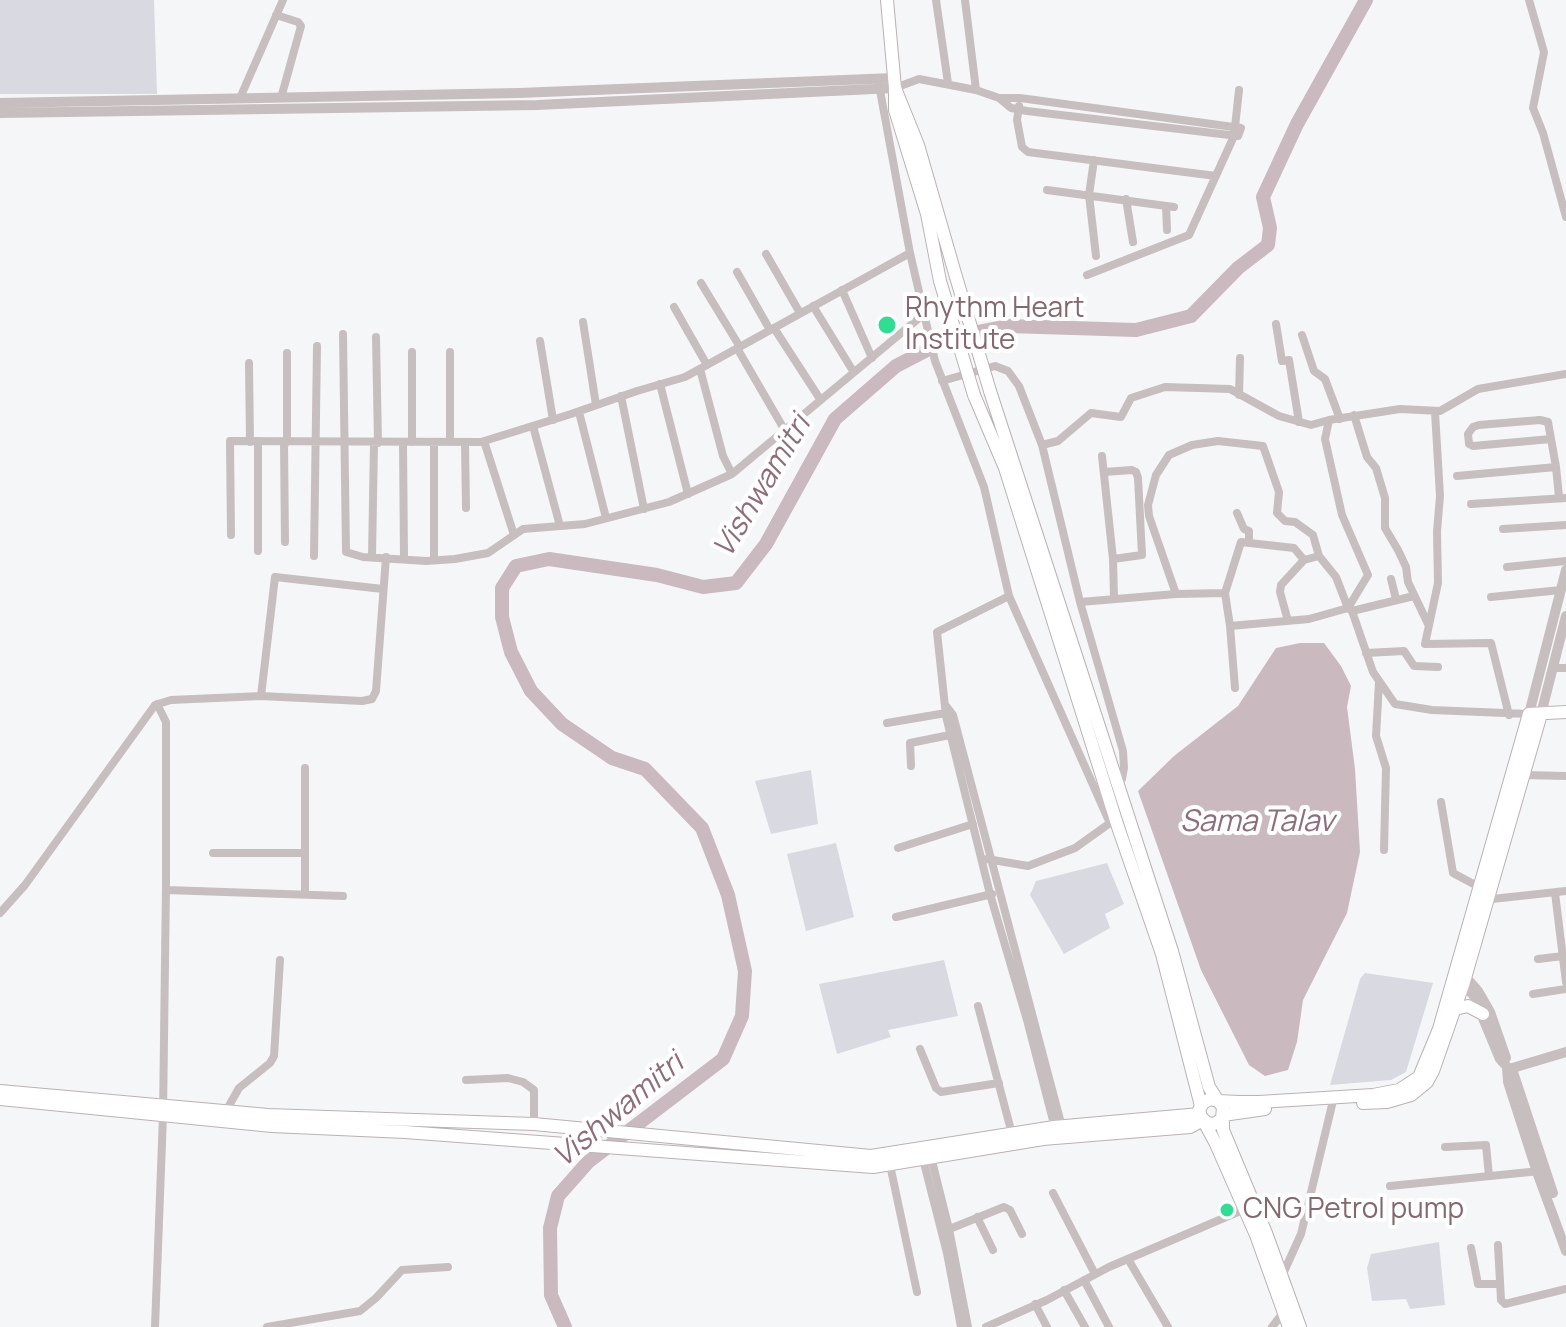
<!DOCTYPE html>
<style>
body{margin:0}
canvas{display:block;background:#f5f6f7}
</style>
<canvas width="1566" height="1327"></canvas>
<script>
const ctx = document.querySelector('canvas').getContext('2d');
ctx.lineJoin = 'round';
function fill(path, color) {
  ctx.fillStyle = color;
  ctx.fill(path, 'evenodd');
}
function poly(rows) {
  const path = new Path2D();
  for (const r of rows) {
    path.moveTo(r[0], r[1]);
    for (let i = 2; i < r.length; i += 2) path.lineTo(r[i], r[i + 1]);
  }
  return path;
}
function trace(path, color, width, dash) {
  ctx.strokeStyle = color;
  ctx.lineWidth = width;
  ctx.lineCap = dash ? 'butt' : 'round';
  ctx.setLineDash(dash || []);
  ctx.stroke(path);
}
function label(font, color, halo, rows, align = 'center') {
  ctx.font = font + ' Manrope,sans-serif';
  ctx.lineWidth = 8;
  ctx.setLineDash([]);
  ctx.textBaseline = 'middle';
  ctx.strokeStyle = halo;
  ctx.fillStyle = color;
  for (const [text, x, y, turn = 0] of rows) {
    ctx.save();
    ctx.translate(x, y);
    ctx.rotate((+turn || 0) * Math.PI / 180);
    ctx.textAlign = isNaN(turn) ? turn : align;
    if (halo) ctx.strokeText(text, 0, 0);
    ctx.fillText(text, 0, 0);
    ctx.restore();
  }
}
const green = poly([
 [0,0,154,0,157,94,0,94],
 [811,770,818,824,771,834,755,781],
 [836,843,854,917,806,931,787,854],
 [1107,863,1124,904,1105,914,1110,928,1064,954,1030,895,1036,881],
 [944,960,958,1016,888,1030,891,1037,837,1054,819,984],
 [1365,973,1433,983,1406,1072,1391,1080,1330,1085,1360,979],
 [1439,1242,1445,1305,1410,1309,1406,1299,1372,1301,1367,1268,1371,1254]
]);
const water = poly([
 [1300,643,1324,643,1341,666,1351,686,1347,707,1355,769,1360,852,1347,913,1303,1000,1297,1042,1288,1070,1265,1076,1249,1065,1201,970,1138,791,1174,756,1238,706,1276,648]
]);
const river = poly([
 [565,1327,551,1295,550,1228,558,1196,588,1162,723,1059,742,1016,745,971,728,895,702,828,645,769,612,758,562,724,531,691,511,652,502,617,502,588,516,566,549,559,657,575,703,587,736,583,766,544,835,419,896,366,952,337,1008,326,1136,330,1191,316,1238,268,1268,245,1270,228,1263,197,1297,124,1366,0]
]);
const minor = poly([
 [936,0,948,83],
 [965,0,976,90],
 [1529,0,1544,52,1533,108,1543,133,1566,217],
 [276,15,298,22,301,26,281,98],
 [879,85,910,253,935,361,984,487,1009,596,1110,823,1118,826],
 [895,88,919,79,976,90,999,98,1011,108,1027,111,1238,136,1241,128,1020,98,999,98],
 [240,98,283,0],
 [1019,106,1017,120,1022,147,1028,152,1216,176],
 [1094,160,1089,195,1096,256],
 [1047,190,1174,207],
 [1126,199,1133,242],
 [1166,206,1167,230],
 [766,254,800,313],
 [737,272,770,330],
 [1087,275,1189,235,1234,136,1239,90],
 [701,283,740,347],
 [842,290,872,358],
 [813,306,853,371],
 [674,307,707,365],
 [583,322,596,405],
 [1276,324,1282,361,1289,360,1299,422],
 [343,334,346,552,363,557,426,561,455,559,488,553,523,529,585,524,669,502,732,474,924,314],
 [1302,335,1314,371,1325,379,1340,419],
 [376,337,378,443],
 [540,341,553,420],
 [737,348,784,429],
 [412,352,412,442],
 [450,352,450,442],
 [249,363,250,442],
 [700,369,723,456,732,474],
 [942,381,995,366,1008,371,1019,386,1042,445,1080,602,1123,751,1124,768,1122,779,1117,784],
 [660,384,688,494],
 [1239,395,1240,358],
 [621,396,644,509],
 [820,399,774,328,910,253],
 [579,412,606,518],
 [1435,412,1440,496,1437,531,1438,583,1425,644,1491,643,1509,715],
 [1354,415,1367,457,1376,468,1385,498,1385,528,1398,550,1406,567,1408,582,1428,624],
 [1329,420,1325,439,1342,515,1368,575,1348,608,1309,619,1230,626,1225,593,1241,542,1294,548,1304,560,1319,556,1336,577,1348,608,1352,611,1373,672,1395,704,1432,710,1529,714],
 [533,426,560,526],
 [1551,439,1473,446,1469,444,1468,434,1473,427,1479,425,1540,420,1548,422,1556,467,1559,497],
 [258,441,258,551],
 [484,441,514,535],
 [284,442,285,542],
 [287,442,287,353],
 [403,442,404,558],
 [465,443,466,508],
 [1042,445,1058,441,1091,413,1121,417,1131,398,1165,387,1230,389,1279,416,1311,425,1329,420,1400,409,1440,411,1478,389,1566,374],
 [1102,456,1113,559,1114,598],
 [1104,472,1132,470,1136,472,1138,478,1142,555,1113,559],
 [1457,476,1556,467],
 [1471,504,1566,498],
 [1237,513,1244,529,1249,531,1249,542],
 [1503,529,1566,525],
 [231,535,230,441,481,442,571,414,637,391,685,377,774,328],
 [314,556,317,346],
 [372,557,374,443],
 [434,560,434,442],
 [1507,567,1566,561],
 [1391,579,1396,599],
 [1176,594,1149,516,1148,505,1156,475,1169,455,1192,445,1218,441,1263,446,1279,492,1277,513,1285,521,1295,522,1313,535,1319,556],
 [1009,596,937,632,946,716,955,753,990,894,1027,1020,1055,1128],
 [1491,597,1561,590],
 [1080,602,1176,594,1225,593],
 [1352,611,1414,596],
 [1288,621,1280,592,1281,585,1304,560],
 [1230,626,1235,688],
 [1366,653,1404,651,1414,666,1438,667],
 [1553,668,1566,668],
 [1379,682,1376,736,1386,768,1384,850],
 [261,696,275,577,383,589],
 [946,706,953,715,1062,1127],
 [887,723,946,713],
 [911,766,910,743,950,735],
 [1523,775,1566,776],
 [1441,802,1453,873,1481,888],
 [898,848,973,824],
 [213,853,304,853],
 [987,859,1028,866,1075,848,1110,823],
 [166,890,343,896],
 [305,893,305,768],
 [1555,893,1566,982],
 [1483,900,1566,891],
 [0,913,25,885,155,705,171,700,261,696,362,701,372,699,376,691,386,557],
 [896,917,992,894],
 [1538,959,1563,956],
 [1533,994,1566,989],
 [978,1006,1012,1134],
 [920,1049,936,1088,941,1092,999,1083],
 [466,1080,508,1078,523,1082,534,1090,534,1124],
 [226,1111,239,1088,270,1063,274,1056,280,960],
 [1445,1147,1486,1145,1489,1176],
 [931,1157,949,1229,968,1327],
 [923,1159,947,1253,961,1327],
 [890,1165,917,1292],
 [1390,1186,1540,1171],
 [1053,1193,1095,1274],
 [977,1217,993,1250],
 [947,1230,1004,1207,1010,1210,1022,1234],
 [1498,1245,1501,1300,1505,1304,1566,1289],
 [1471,1248,1478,1284,1500,1284],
 [1128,1259,1168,1327],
 [1282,1276,1301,1234,1332,1105],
 [1084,1280,1109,1327],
 [1064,1290,1085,1327],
 [1035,1304,1047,1327],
 [155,1327,163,1116,166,885,166,722,157,704],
 [267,1327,360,1311,376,1298,402,1270,448,1267],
 [986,1327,1047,1300,1109,1267,1245,1209],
 [1272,1327,1286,1309]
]);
const tertiary = poly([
 [0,103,519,93,894,78],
 [0,113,537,105,895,88],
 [1529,714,1566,570],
 [1541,714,1566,616],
 [1463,974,1478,991,1490,1012,1506,1058],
 [1459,983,1473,994,1500,1059,1509,1069,1566,1052],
 [1507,1067,1508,1082,1537,1172,1566,1251],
 [1512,1069,1553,1193]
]);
const secondary = poly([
 [887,0,895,88],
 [940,281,927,214,895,110,895,88,918,145,956,277],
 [990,391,1172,951,1209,1087,1218,1101,1223,1107,1222,1119,1214,1124,1207,1123,1201,1117,1199,1110,1203,1103,1210,1099,1218,1101,1239,1102,1259,1102,1373,1095,1399,1090,1419,1077,1439,1029,1529,714,1566,712],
 [974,395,1005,468,1118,827,1162,954,1201,1106],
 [1455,1009,1468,1006,1483,1014],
 [0,1091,268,1115,534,1124,871,1156,1054,1127,1200,1114],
 [0,1099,272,1126,405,1132,873,1167,1043,1139,1190,1127,1203,1120,1216,1144,1256,1235,1289,1327],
 [1363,1103,1387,1102,1411,1095,1427,1082,1433,1071,1463,985,1541,714],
 [1265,1109,1223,1115,1223,1130,1266,1233,1300,1327]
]);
const secondaryBridge = poly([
 [956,277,990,391],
 [940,281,974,395]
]);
const markers = [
 [887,325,10,"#2ede92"],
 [1227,1210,8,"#2ede92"]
];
const poiNames = [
 ["Rhythm Heart",905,309],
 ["Institute",905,341],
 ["CNG Petrol pump",1243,1210]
];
const waterNames = [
 ["Vishwamitri",763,487,-59],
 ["Sama Talav",1257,823],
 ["Vishwamitri",619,1111,-40]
];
fill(green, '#d9d9e1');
fill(water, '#cabac0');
trace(river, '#cabac0', 14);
trace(secondary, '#bbb1b3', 14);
trace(minor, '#c7bec0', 8);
trace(tertiary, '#c7bec0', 10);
trace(secondary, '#fff', 12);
trace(secondaryBridge, '#bbb1b3', 14, []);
trace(secondaryBridge, '#fff', 12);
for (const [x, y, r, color] of markers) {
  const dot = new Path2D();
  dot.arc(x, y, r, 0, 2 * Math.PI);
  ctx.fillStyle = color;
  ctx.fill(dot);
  trace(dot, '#fff', 3);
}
label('28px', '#85676e', '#fff', poiNames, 'left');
label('italic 30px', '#8e6e7a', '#fff', waterNames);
</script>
